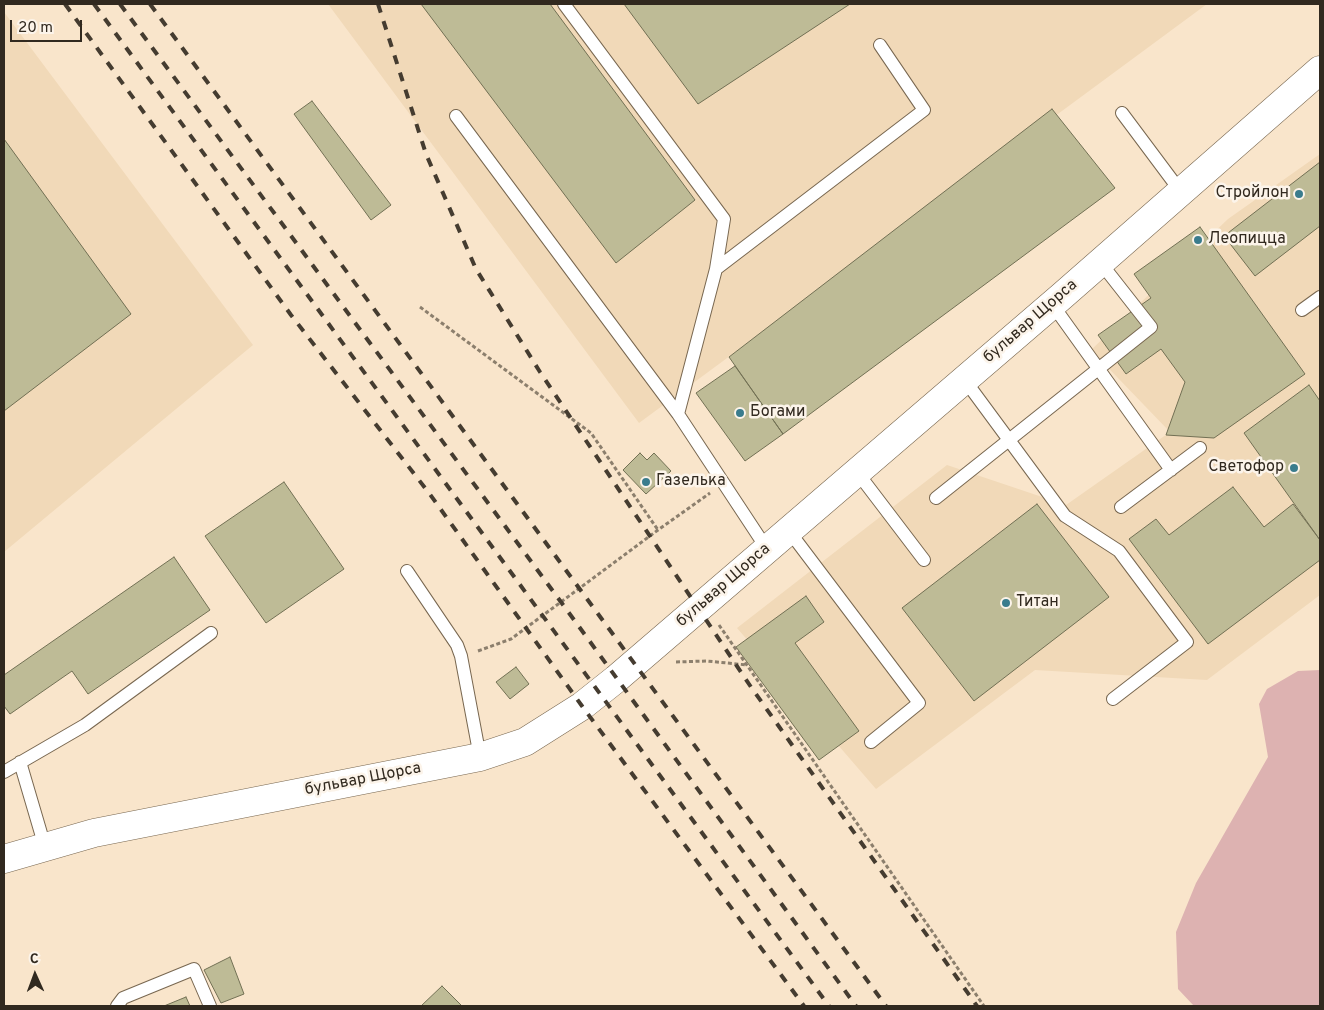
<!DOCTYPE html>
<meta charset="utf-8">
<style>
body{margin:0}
#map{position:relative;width:1324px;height:1010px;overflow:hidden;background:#f9e5cb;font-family:Overpass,sans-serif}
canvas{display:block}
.frame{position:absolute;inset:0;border:5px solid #31291f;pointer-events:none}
.north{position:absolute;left:10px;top:950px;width:50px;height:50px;-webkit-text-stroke:4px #fcf4ea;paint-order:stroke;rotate:358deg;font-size:14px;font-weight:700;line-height:20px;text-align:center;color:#31291f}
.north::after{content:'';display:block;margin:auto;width:18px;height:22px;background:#31291f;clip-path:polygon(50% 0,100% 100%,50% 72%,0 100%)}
.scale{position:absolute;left:10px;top:20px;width:72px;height:22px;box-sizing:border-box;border:2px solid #31291f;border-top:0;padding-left:6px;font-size:15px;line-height:18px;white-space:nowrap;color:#31291f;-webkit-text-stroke:4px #fcf4ea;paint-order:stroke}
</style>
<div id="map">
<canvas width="1324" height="1010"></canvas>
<div class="frame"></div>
<div class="north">С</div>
<div class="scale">20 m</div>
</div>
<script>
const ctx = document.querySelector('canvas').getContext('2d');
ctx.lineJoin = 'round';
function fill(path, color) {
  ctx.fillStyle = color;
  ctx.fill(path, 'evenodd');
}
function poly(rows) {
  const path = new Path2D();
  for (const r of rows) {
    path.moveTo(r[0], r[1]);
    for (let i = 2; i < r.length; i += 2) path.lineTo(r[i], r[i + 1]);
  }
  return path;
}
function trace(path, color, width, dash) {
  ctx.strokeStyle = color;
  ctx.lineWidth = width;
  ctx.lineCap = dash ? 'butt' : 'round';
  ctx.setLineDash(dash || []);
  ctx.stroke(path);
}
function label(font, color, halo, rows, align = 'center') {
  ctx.font = font + ' Overpass,sans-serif';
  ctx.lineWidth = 5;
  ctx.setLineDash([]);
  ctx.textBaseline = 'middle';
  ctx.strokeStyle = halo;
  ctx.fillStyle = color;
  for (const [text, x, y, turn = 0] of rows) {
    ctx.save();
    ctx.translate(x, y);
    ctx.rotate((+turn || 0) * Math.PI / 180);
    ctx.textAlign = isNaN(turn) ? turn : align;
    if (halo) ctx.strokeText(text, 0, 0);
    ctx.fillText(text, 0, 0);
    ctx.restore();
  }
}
const built = poly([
 [328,4,1207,4,639,423],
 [4,12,253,345,4,552],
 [1320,154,1320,595,1207,680,1035,670,876,789,737,628,947,465,1066,505,1170,432,1091,350,1228,219]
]);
const green = poly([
 [1320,670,1320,1006,1194,1006,1178,989,1176,932,1196,883,1268,757,1259,704,1267,689,1298,671]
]);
const building = poly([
 [421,4,550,4,695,200,616,263,421,4],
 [624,4,850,4,698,104,624,4],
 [312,101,391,205,371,220,294,114,312,101],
 [1052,109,1115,188,783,434,729,357,1052,109],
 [4,139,131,314,4,411,4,139],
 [1320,162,1320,226,1255,276,1224,236,1320,162],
 [1200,227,1305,374,1214,438,1166,435,1185,382,1161,349,1126,374,1098,335,1151,298,1134,274,1200,227],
 [735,366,783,434,745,461,696,393,735,366],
 [1309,385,1320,401,1320,540,1244,433,1309,385],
 [640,453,647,460,654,453,671,471,646,494,623,470,640,453],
 [284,482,344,569,266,623,205,536,284,482],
 [1233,487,1264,527,1293,504,1320,540,1320,560,1208,644,1129,539,1156,519,1169,535,1233,487],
 [1037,504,1109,597,974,701,902,608,1037,504],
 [174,557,210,610,88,694,72,671,10,714,4,706,4,675,174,557],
 [806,596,824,622,795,643,859,731,819,760,736,647,806,596],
 [516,667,529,684,510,699,496,682,516,667],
 [230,957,244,994,221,1003,204,970,230,957],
 [442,986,462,1006,421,1006,442,986],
 [186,997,190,1006,164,1006,186,997]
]);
const path = poly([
 [420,307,591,433,658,530],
 [719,625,984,1006],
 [478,651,511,639,658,530,710,493],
 [676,662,707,661,747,665]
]);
const service = poly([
 [564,4,724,219,716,269,678,414],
 [1122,113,1181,192],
 [456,116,678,414,767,549],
 [716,269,924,110,880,45],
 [1052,304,1171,470],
 [1302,310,1320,297],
 [964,379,1065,516,1119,551,1187,642,1113,699],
 [857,472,924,560],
 [936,498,1151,327,1100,262],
 [1121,507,1200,448],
 [789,531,919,703,871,742],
 [407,571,457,645,461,656,480,757],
 [20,762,45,847],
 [4,772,85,725,211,633],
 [117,1006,123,998,194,969,210,1006]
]);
const secondary = poly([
 [4,859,94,833,480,757,525,742,582,706,616,679,1062,296,1320,70]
]);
const rail = poly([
 [65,4,291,315,429,493,582,706,804,1006],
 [94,4,829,1006],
 [120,4,561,602,856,1006],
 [150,4,886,1006],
 [378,4,426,154,476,269,540,372,751,687,977,1006]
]);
const markers = [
 [1299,194,5,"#3a7c8d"],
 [1198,240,5,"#3a7c8d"],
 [740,413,5,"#3a7c8d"],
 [1294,468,5,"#3a7c8d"],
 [646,482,5,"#3a7c8d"],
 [1006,603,5,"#3a7c8d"]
];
const poiNames = [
 ["Стройлон",1289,194,"right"],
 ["Леопицца",1208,240],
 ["Богами",750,413],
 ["Светофор",1284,468,"right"],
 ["Газелька",656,482],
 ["Титан",1016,603]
];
const streetNames = [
 ["бульвар Щорса",1031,322,-41],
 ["бульвар Щорса",724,586,-41],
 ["бульвар Щорса",363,780,-11]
];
fill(built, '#f1d9b8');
fill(green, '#ddb2b1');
fill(building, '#bebb96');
trace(building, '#727054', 1);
trace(service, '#786750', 14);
trace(secondary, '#786750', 29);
trace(path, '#8c7f6d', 3, [4, 2.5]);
trace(service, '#fff', 12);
trace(secondary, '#fff', 28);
trace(rail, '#453c30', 4, [9, 9]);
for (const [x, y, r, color] of markers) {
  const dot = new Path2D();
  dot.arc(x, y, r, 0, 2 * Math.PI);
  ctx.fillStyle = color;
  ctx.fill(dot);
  trace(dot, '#fcf4ea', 2);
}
label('16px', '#31291f', '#fcf4ea', poiNames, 'left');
label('16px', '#31291f', '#fcf4ea', streetNames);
</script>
